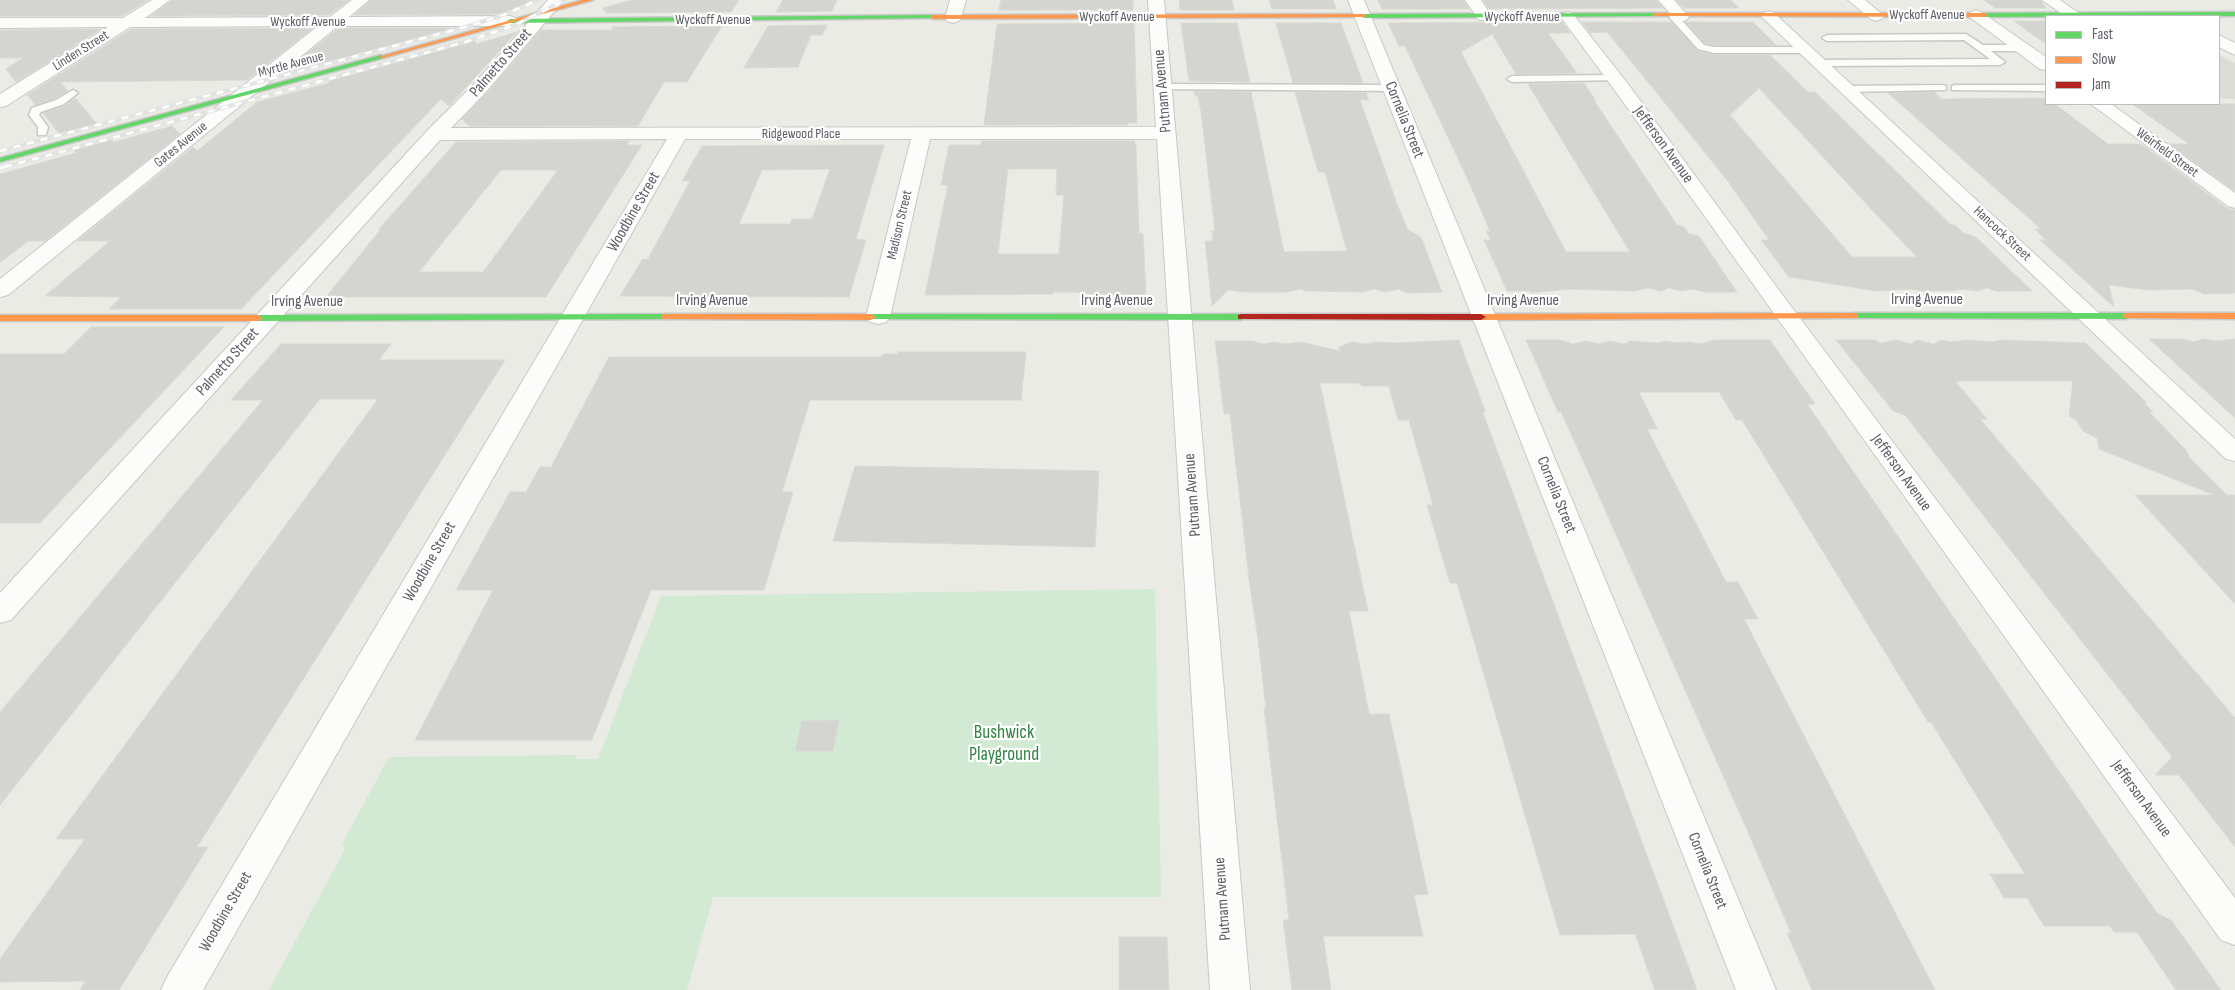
<!DOCTYPE html>
<style>
body{margin:0}
#map{position:relative;width:2235px;height:990px;overflow:hidden;background:#ebebe5;font-family:"Sofia Sans Condensed",sans-serif}
canvas{display:block}
.legend{position:absolute;left:2045px;top:15px;width:175px;height:90px;box-sizing:border-box;background:#fff;border:1px solid #bdbec1;margin:0;padding:6px 9px;list-style:none;font-size:15px;color:#5a5d63}
.legend li{display:flex;align-items:center;gap:10px;height:25px}
.legend b{width:25px;border:1px solid #bdbec1}
</style>
<div id="map">
<canvas width="2235" height="990"></canvas>
<ul class="legend">
<li><b style="height:6px;background:#63d668"></b>Fast</li>
<li><b style="height:6px;background:#ff974d"></b>Slow</li>
<li><b style="height:6px;background:#b3261e"></b>Jam</li>
</ul>
</div>
<script>
const ctx = document.querySelector('canvas').getContext('2d');
ctx.lineJoin = 'round';
function fill(path, color) {
  ctx.fillStyle = color;
  ctx.fill(path, 'evenodd');
}
function poly(rows) {
  const path = new Path2D();
  for (const r of rows) {
    path.moveTo(r[0], r[1]);
    for (let i = 2; i < r.length; i += 2) path.lineTo(r[i], r[i + 1]);
  }
  return path;
}
function trace(path, color, width, dash) {
  ctx.strokeStyle = color;
  ctx.lineWidth = width;
  ctx.lineCap = dash ? 'butt' : 'round';
  ctx.setLineDash(dash || []);
  ctx.stroke(path);
}
function label(font, color, halo, rows, align = 'center') {
  ctx.font = font + ' "Sofia Sans Condensed",sans-serif';
  ctx.lineWidth = 4.5;
  ctx.setLineDash([]);
  ctx.textBaseline = 'middle';
  ctx.strokeStyle = halo;
  ctx.fillStyle = color;
  for (const [text, x, y, turn = 0] of rows) {
    ctx.save();
    ctx.translate(x, y);
    ctx.rotate((+turn || 0) * Math.PI / 180);
    ctx.textAlign = isNaN(turn) ? turn : align;
    if (halo) ctx.strokeText(text, 0, 0);
    ctx.fillText(text, 0, 0);
    ctx.restore();
  }
}
const industrial = poly([
 [2219,55,2235,63,2235,99,2219,98]
]);
const green = poly([
 [1155,589,1161,897,713,897,687,990,269,990,345,849,342,844,389,757,576,755,575,759,598,759,661,596]
]);
const building = poly([
 [0,0,148,0,122,16,0,16,0,0],
 [172,0,349,0,329,15,151,16,172,0],
 [371,0,532,0,505,14,354,15,371,0],
 [632,0,739,0,731,12,606,13,603,8,632,0],
 [783,0,837,0,832,11,776,12,783,0],
 [1001,0,1133,0,1133,10,999,10,1001,0],
 [1179,0,1232,0,1234,10,1180,10,1179,0],
 [1269,0,1333,0,1336,9,1272,9,1269,0],
 [1378,0,1463,0,1469,9,1382,9,1378,0],
 [1483,0,1656,0,1663,8,1489,9,1483,0],
 [1676,0,1731,0,1739,8,1684,8,1676,0],
 [1984,0,2040,0,2046,8,1995,8,1984,0],
 [2014,21,2046,21,2046,44,2014,21],
 [1562,22,1570,33,1548,33,1577,73,1516,74,1492,34,1461,52,1566,252,1630,252,1528,84,1584,83,1595,99,1593,99,1677,225,1684,227,1689,234,1699,236,1737,292,1705,292,1692,289,1681,291,1669,288,1661,291,1647,288,1635,291,1569,289,1531,293,1530,291,1507,291,1484,240,1491,240,1486,231,1490,231,1468,180,1405,46,1399,46,1388,23,1562,22],
 [1582,22,1671,22,1698,51,1714,55,1770,55,1808,92,1815,92,1950,224,1956,226,1963,233,1974,236,1979,240,2032,291,1996,291,1987,288,1977,291,1963,289,1953,291,1921,291,1912,289,1876,291,1789,277,1761,240,1769,240,1727,180,1656,92,1607,32,1590,33,1582,22],
 [1759,88,1872,210,1917,257,1852,257,1730,115,1759,88],
 [1686,22,1753,22,1776,45,1714,45,1705,43,1686,22],
 [1134,23,1137,123,1128,123,1128,125,984,125,997,24,1134,23],
 [1181,23,1237,23,1250,82,1189,81,1181,23],
 [1276,23,1341,23,1363,83,1293,83,1276,23],
 [827,25,822,35,811,35,798,67,744,68,768,26,827,25],
 [722,26,687,82,664,82,638,126,469,126,462,119,487,93,541,30,613,30,612,27,722,26],
 [313,28,247,80,60,82,68,91,55,98,36,105,27,95,131,29,313,28],
 [339,28,462,28,278,77,339,28],
 [101,29,16,82,6,69,23,58,0,58,0,30,101,29],
 [517,32,449,106,441,99,241,309,109,309,121,297,45,296,110,241,77,241,193,147,197,151,257,102,329,83,328,79,323,79,473,38,476,44,517,32],
 [1194,91,1251,92,1284,252,1347,251,1325,172,1318,172,1295,92,1366,93,1369,100,1360,100,1397,204,1408,230,1421,237,1442,292,1406,293,1399,289,1385,292,1374,289,1363,292,1306,291,1301,289,1286,292,1244,292,1228,290,1212,306,1205,241,1213,241,1212,231,1215,231,1201,111,1198,96,1195,95,1194,91],
 [1934,92,1942,99,2046,98,2046,104,2055,104,2108,144,2141,144,2227,208,2235,210,2235,293,2204,294,2192,289,2150,290,2109,285,2114,307,2040,240,2046,240,2035,229,2041,229,1888,93,1934,92],
 [75,98,99,126,61,136,43,113,65,106,75,98],
 [2132,104,2235,104,2235,191,2169,144,2189,144,2132,104],
 [172,126,180,134,45,241,28,241,0,263,0,174,76,153,72,148,110,138,114,142,172,126],
 [629,141,627,145,642,145,546,297,326,297,381,229,379,229,456,142,629,141],
 [501,170,558,170,483,272,419,272,501,170],
 [981,141,1134,141,1136,147,1139,233,1143,234,1146,295,1088,294,1076,292,1053,292,1053,294,925,295,948,185,941,185,949,145,981,145,981,141],
 [1008,169,1057,169,1056,195,1064,195,1059,254,998,254,1008,169],
 [884,145,856,239,866,240,849,297,620,296,642,260,648,259,690,181,682,181,702,146,884,145],
 [830,169,812,219,792,219,790,224,739,224,762,170,830,169],
 [91,327,224,327,40,523,0,523,0,354,64,354,91,327],
 [2149,339,2183,339,2194,342,2204,339,2216,341,2235,339,2235,418,2149,339],
 [1459,340,1485,411,1483,413,1697,990,1655,990,1635,934,1560,935,1457,583,1450,583,1427,505,1433,505,1409,420,1398,420,1389,386,1362,386,1358,383,1320,383,1368,611,1349,611,1369,714,1389,714,1428,894,1414,895,1423,936,1323,936,1331,990,1292,990,1283,920,1289,920,1264,708,1266,709,1258,639,1250,587,1230,414,1224,414,1215,341,1252,341,1263,344,1273,342,1286,344,1301,342,1340,351,1339,347,1352,342,1366,344,1376,342,1395,343,1459,340],
 [1526,340,1560,340,1573,344,1586,341,1599,344,1610,341,1624,344,1630,341,1659,343,1664,341,1677,343,1690,342,1700,344,1714,340,1770,340,1815,404,1807,404,2125,867,2157,913,2172,921,2221,990,2176,990,2137,932,2114,932,2110,926,2044,926,2027,898,2004,898,1990,874,2025,874,1931,722,1928,722,1742,420,1736,420,1719,392,1639,392,1657,429,1647,429,1726,582,1738,582,1758,619,1744,619,1935,990,1812,990,1787,933,1791,933,1748,832,1582,458,1561,412,1558,412,1526,340],
 [1836,340,1875,340,1881,343,1896,340,1911,344,1917,340,1934,344,1941,340,1951,342,1968,340,1993,342,2001,340,2086,343,2147,403,2144,403,2153,412,2149,412,2186,450,2190,458,2227,495,2235,495,2235,604,2135,495,2214,495,2099,449,2097,438,2083,431,2077,421,2069,416,2073,381,1955,381,1987,419,1980,419,2235,718,2235,847,2179,775,2155,775,2172,757,1905,415,1893,411,1836,340],
 [281,344,391,344,379,360,505,360,197,847,208,847,119,990,80,990,85,981,0,982,0,959,85,839,56,839,378,399,320,399,0,805,0,712,263,400,231,400,281,344],
 [898,352,1026,352,1021,400,810,400,782,492,793,492,764,590,651,590,592,740,415,740,493,590,456,590,510,492,526,492,540,467,551,467,609,357,882,357,882,354,898,354,898,352],
 [855,466,1099,471,1095,547,833,541,855,466],
 [839,720,833,751,795,751,802,721,839,720],
 [1119,937,1167,937,1169,990,1119,990,1119,937]
]);
const lane = poly([
 [1674,14,1677,15,1704,45,1714,47,1806,47,1811,50,1806,53,1714,53,1698,49,1669,17,1674,14],
 [1966,34,1983,45,2022,45,2027,48,2022,51,1991,51,2005,62,2000,65,1819,66,1814,63,1819,60,1990,59,1964,40,1827,41,1822,38,1827,35,1966,34],
 [1614,75,1619,78,1618,80,1512,82,1507,79,1512,76,1614,75],
 [1163,84,1391,85,1396,88,1391,91,1159,89,1158,87,1163,84],
 [1942,85,1946,86,1946,90,1847,92,1842,89,1847,86,1942,85],
 [1956,85,2046,85,2046,91,1952,90,1952,86,1956,85],
 [73,90,78,93,64,104,41,112,39,115,48,127,46,135,38,135,38,127,29,115,32,108,56,100,73,90]
]);
const street = poly([
 [152,0,170,0,145,18,330,17,352,0,369,0,349,17,510,16,516,18,518,21,516,24,510,26,338,26,8,295,0,297,0,279,318,26,130,27,6,106,0,107,0,94,108,27,0,28,0,18,123,18,152,0],
 [548,0,564,0,486,92,451,128,1156,127,1148,0,1164,0,1250,990,1210,990,1157,139,930,139,890,317,886,322,878,324,870,322,866,317,911,139,685,139,203,990,161,990,167,977,667,139,440,140,11,620,0,623,0,593,428,130,474,84,548,0],
 [950,0,966,0,961,18,959,21,953,23,947,21,945,18,950,0],
 [1348,0,1364,0,1776,990,1736,990,1348,0],
 [1465,0,1481,0,1492,17,1489,20,1479,20,1465,0],
 [1658,0,1674,0,1689,17,1686,20,1681,22,1676,20,1658,0],
 [1848,0,1865,0,1884,16,1881,19,1876,21,1871,19,1848,0],
 [2042,0,2060,0,2080,14,2078,16,2065,16,2042,0],
 [1976,10,1981,12,2046,57,2046,70,2040,69,1971,18,1968,15,1971,12,1976,10],
 [1769,11,1774,13,2235,439,2235,461,2226,459,1764,19,1761,16,1764,13,1769,11],
 [1568,12,1573,14,1628,84,1781,293,2235,898,2235,945,2221,940,1616,92,1563,20,1560,17,1563,14,1568,12],
 [2219,35,2235,43,2235,55,2219,47,2219,35],
 [2091,104,2111,104,2235,193,2235,208,2228,206,2091,104]
]);
const fast = poly([
 [2235,12,2235,16,1985,17,1982,15,1985,13,2235,12],
 [1655,13,1657,14,1657,16,1364,18,1361,16,1364,14,1655,13],
 [933,15,936,17,935,18,510,23,507,21,510,19,933,15],
 [381,55,384,57,383,58,0,162,0,158,381,55],
 [1855,313,2126,313,2131,316,2126,319,1852,318,1852,314,1855,313],
 [665,314,668,315,668,319,258,321,253,318,258,315,665,314],
 [871,314,1241,314,1246,317,1241,320,868,319,868,315,871,314]
]);
const slow = poly([
 [583,0,593,0,383,58,378,57,583,0],
 [1655,13,1985,13,1988,15,1985,17,1653,16,1653,14,1655,13],
 [1364,14,1367,16,1366,17,933,19,930,17,933,15,1364,14],
 [1855,313,1858,314,1858,318,1481,320,1476,317,1481,314,1855,313],
 [2126,313,2235,313,2235,319,2123,318,2123,314,2126,313],
 [665,314,871,314,876,317,871,320,662,319,662,315,665,314],
 [0,315,258,315,263,318,258,321,0,321,0,315]
]);
const jam = poly([
 [1241,314,1481,314,1486,317,1481,320,1238,319,1238,315,1241,314]
]);
const railFar1 = poly([
 [0,151,469,26,506,14,538,0],
 [5,167,465,42,515,25,565,0]
]);
const rail = poly([
 [0,168,10,165]
]);
const farStreetnames = [
 ["Wyckoff Avenue",1927,15],
 ["Wyckoff Avenue",1117,17],
 ["Wyckoff Avenue",1522,17],
 ["Wyckoff Avenue",713,20],
 ["Wyckoff Avenue",308,22],
 ["Linden Street",81,51,-32],
 ["Myrtle Avenue",291,65,-15],
 ["Ridgewood Place",801,134],
 ["Gates Avenue",181,145,-39],
 ["Weirfield Street",2167,153,36],
 ["Madison Street",900,225,-77],
 ["Hancock Street",2002,234,43]
];
const streetNames = [
 ["Palmetto Street",501,63,-49],
 ["Putnam Avenue",1163,91,-95],
 ["Cornelia Street",1404,120,68],
 ["Jefferson Avenue",1663,145,54],
 ["Woodbine Street",634,212,-60],
 ["Irving Avenue",1927,300],
 ["Irving Avenue",712,301],
 ["Irving Avenue",1117,301],
 ["Irving Avenue",1523,301],
 ["Irving Avenue",307,302],
 ["Palmetto Street",228,362,-48],
 ["Jefferson Avenue",1901,473,54],
 ["Putnam Avenue",1193,495,-94],
 ["Cornelia Street",1556,495,68],
 ["Woodbine Street",430,562,-60],
 ["Jefferson Avenue",2141,799,54],
 ["Cornelia Street",1707,871,68],
 ["Putnam Avenue",1223,899,-94],
 ["Woodbine Street",226,912,-60]
];
const nearParknames = [
 ["Bushwick",1004,733],
 ["Playground",1004,755]
];
fill(industrial, '#dcdcd6');
fill(green, '#d2e9d3');
fill(building, '#d4d4d0');
trace(building, '#dadad4', 1);
trace(lane, '#c7c9c7', 3);
trace(street, '#c7c9c7', 2);
trace(fast, '#c8c9c8', 3);
trace(slow, '#c8c9c8', 3);
trace(jam, '#c8c9c8', 3);
fill(lane, '#fcfcfb');
fill(street, '#fcfcfb');
fill(fast, '#63d668');
fill(slow, '#ff974d');
fill(jam, '#b3261e');
trace(railFar1, '#e2e3e2', 4);
trace(rail, '#e2e3e2', 4.5);
trace(railFar1, '#fff', 2.5, [7]);
trace(rail, '#fff', 3, [9]);
label('14px', '#5a5d63', '#fff', farStreetnames);
label('16px', '#5a5d63', '#fff', streetNames);
label('19px', '#318444', '#fff', nearParknames);
</script>
